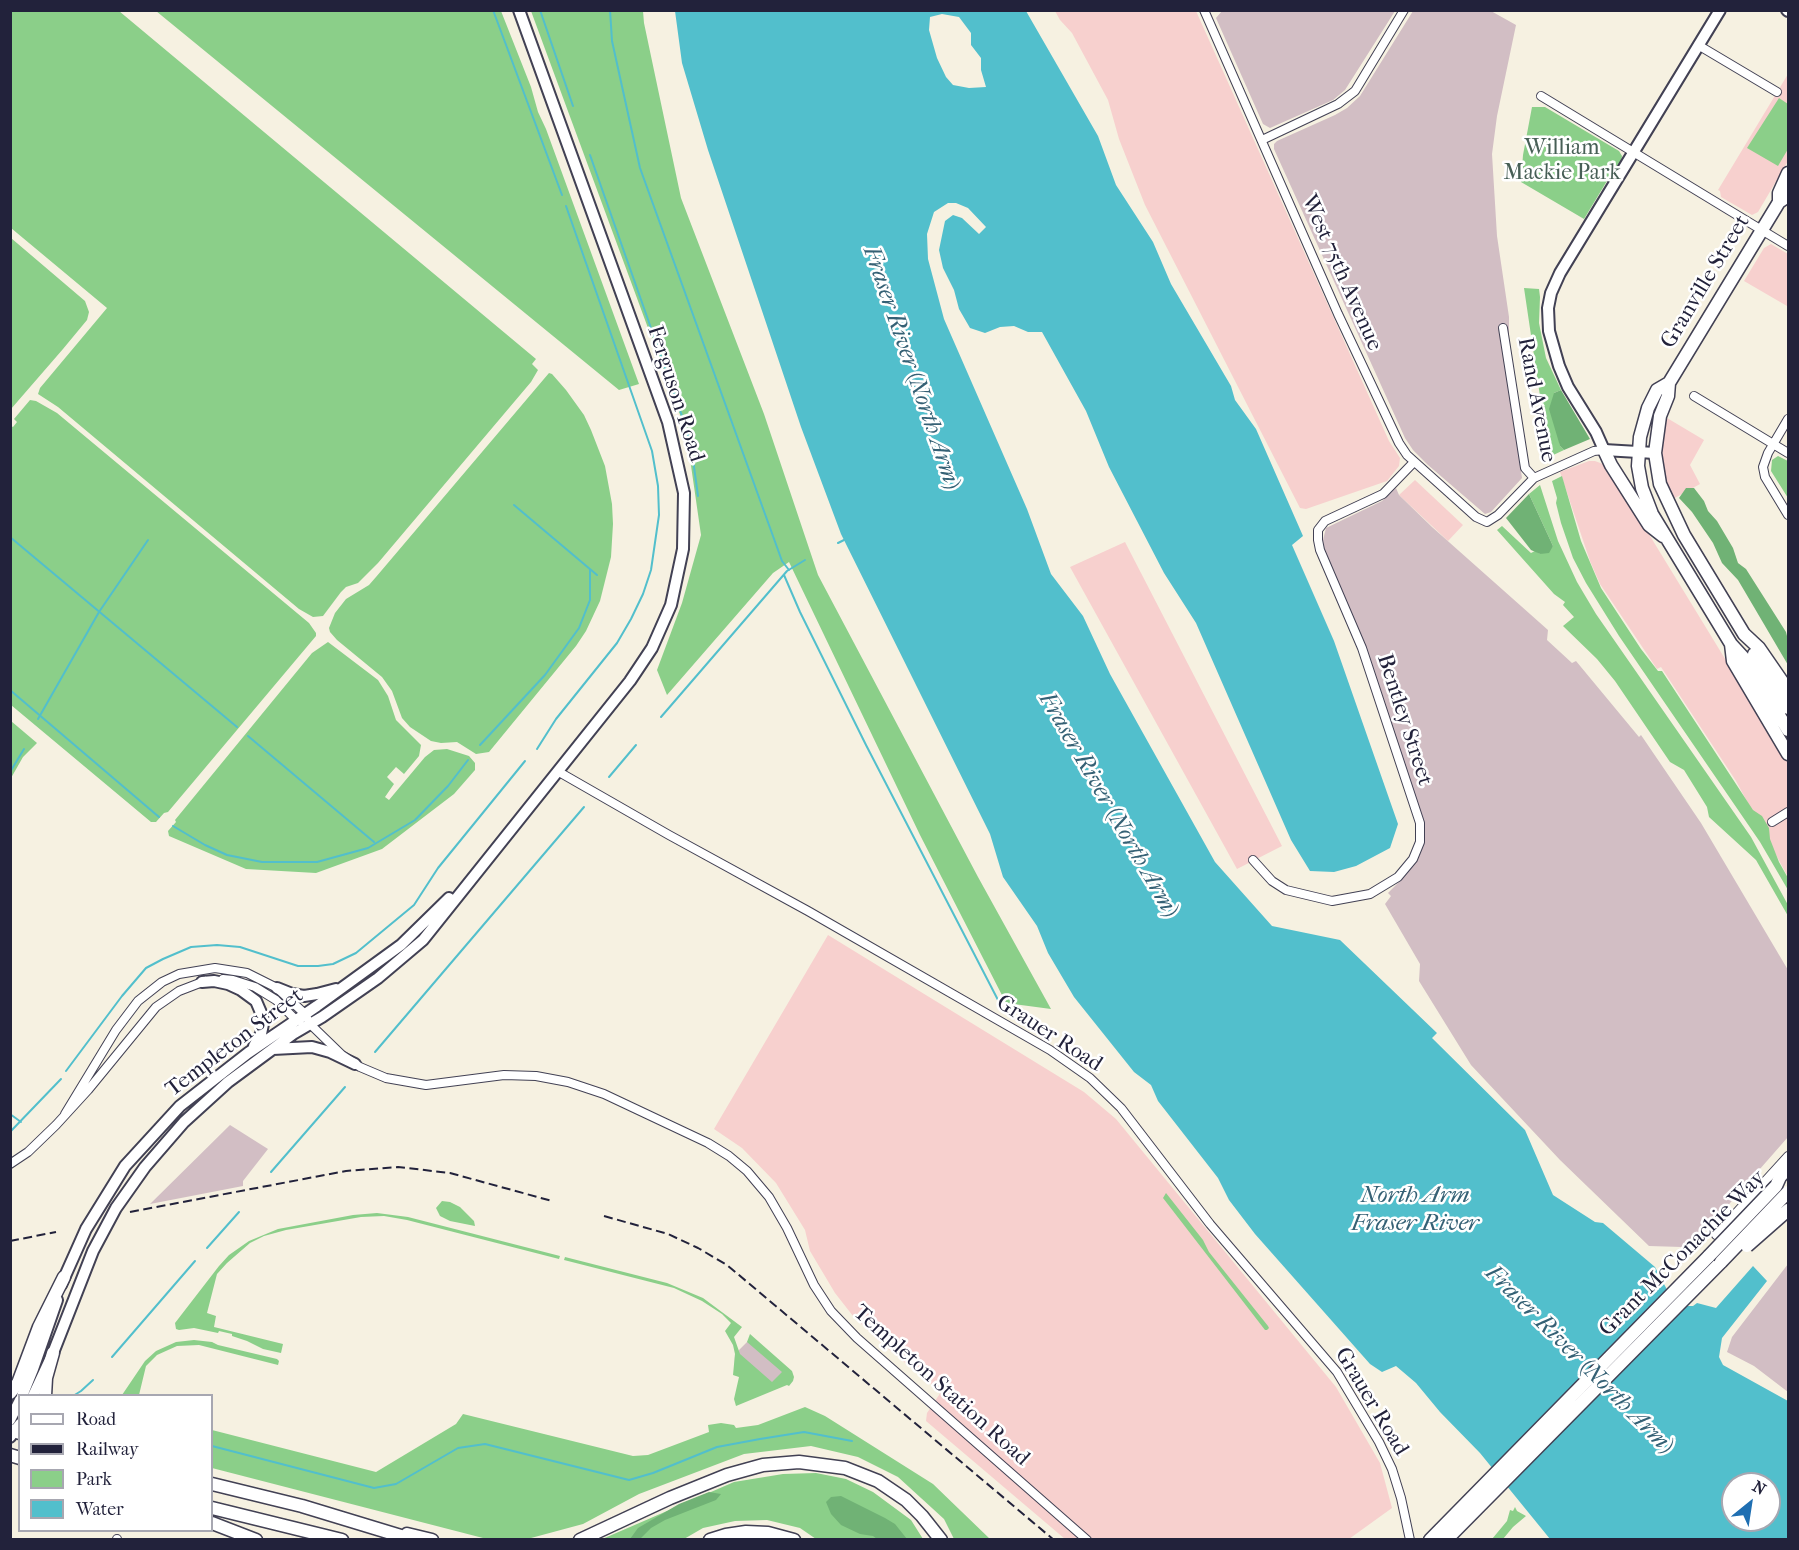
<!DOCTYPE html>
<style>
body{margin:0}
#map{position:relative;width:1799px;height:1550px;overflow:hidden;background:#f6f1e1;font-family:"IM FELL French Canon",serif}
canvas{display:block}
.frame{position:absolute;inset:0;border:12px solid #22223b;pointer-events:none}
.legend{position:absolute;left:18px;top:1394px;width:195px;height:138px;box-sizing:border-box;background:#fff;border:2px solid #a7a7b1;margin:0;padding:8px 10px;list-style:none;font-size:18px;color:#22223b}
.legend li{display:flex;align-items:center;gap:12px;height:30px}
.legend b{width:30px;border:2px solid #a7a7b1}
.north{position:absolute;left:1721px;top:1472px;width:60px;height:60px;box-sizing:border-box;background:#fff;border:2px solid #a7a7b1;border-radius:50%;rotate:30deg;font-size:16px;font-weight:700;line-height:24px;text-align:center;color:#22223b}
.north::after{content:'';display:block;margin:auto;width:21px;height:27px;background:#1f6fb2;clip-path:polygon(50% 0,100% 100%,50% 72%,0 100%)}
</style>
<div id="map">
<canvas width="1799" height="1550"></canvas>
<div class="frame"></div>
<ul class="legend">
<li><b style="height:8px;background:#fff"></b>Road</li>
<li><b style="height:8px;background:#22223b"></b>Railway</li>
<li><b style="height:16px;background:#8bcf89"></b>Park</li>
<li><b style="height:16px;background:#52bfcc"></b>Water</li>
</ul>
<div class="north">N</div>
</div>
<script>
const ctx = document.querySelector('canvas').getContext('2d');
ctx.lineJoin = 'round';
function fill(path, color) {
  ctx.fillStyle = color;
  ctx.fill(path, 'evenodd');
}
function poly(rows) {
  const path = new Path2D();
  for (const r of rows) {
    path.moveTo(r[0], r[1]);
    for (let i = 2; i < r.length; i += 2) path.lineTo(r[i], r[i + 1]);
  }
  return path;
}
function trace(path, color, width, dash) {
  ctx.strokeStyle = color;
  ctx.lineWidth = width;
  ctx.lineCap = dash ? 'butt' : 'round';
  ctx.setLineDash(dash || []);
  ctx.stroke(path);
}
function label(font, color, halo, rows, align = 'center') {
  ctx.font = font + ' "IM FELL French Canon",serif';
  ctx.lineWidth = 5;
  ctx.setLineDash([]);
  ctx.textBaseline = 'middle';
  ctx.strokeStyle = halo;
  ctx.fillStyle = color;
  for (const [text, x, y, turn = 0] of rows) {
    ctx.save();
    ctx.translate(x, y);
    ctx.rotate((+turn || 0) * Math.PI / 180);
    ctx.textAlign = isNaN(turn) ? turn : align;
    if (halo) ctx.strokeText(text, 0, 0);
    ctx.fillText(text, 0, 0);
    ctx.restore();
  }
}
const built = poly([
 [1055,11,1196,11,1389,441,1400,458,1399,466,1387,481,1306,509,1300,508,1145,205,1119,139,1108,100,1072,33,1060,20],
 [1788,74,1788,161,1758,212,1752,215,1721,197,1720,191,1718,190],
 [1771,244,1788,254,1788,303,1787,306,1744,281,1764,248],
 [1667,418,1704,440,1690,465,1700,484,1673,499,1665,476,1662,460,1663,438],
 [1589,461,1595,461,1603,464,1611,472,1788,762,1788,877,1736,781,1661,667,1657,669,1600,584,1590,561,1560,472],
 [1415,480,1463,525,1448,541,1399,495],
 [1125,542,1282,846,1237,869,1070,567],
 [828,935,1084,1092,1116,1119,1336,1387,1380,1463,1392,1508,1349,1539,1065,1539,926,1421,927,1413,941,1392,882,1344,853,1316,835,1293,810,1251,805,1230,776,1183,742,1148,714,1129]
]);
const industrial = poly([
 [1222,11,1222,10,1395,11,1345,90,1333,100,1270,128,1263,124,1216,18],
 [1413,11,1491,11,1516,25,1497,116,1492,154,1497,236,1509,317,1509,334,1502,341,1522,478,1491,512,1485,514,1428,465,1413,450,1405,438,1274,149,1274,144,1277,141,1335,115,1347,108,1360,96],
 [1396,488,1399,495,1432,527,1548,630,1547,640,1572,663,1576,661,1639,737,1641,735,1701,823,1788,970,1788,1137,1702,1235,1697,1232,1682,1247,1649,1246,1560,1160,1471,1065,1419,981,1420,964,1385,904,1391,896,1388,893,1404,877,1424,845,1425,826,1363,641,1325,554,1323,540,1326,528,1382,501],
 [230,1125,268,1149,243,1181,243,1186,150,1204],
 [1788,1264,1788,1392,1754,1366,1727,1352,1732,1337],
 [749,1340,791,1376,760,1389,747,1379,734,1375,735,1354]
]);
const green = poly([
 [10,11,119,11,536,359,532,364,538,370,531,382,378,563,358,583,346,587,341,592,323,616,313,617,299,609,58,407,38,394,40,388,107,308,11,228],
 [156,11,501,11,531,87,538,112,546,129,639,384,619,390],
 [531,11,643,11,644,23,681,198,764,414,818,575,978,877,1051,1009,1006,1003,920,835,789,562,773,573,667,695,657,670,682,603,701,535,686,431],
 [1779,98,1788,104,1788,149,1778,166,1747,148],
 [1532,107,1545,107,1619,151,1622,156,1621,163,1616,166,1584,219,1521,182,1523,155],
 [11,238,85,301,89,312,87,320,63,349,11,409],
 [1524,288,1539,289,1540,297,1539,323,1546,358,1561,390,1554,393,1560,446,1564,450,1549,457],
 [549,373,552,374,566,390,584,415,591,430,605,466,612,504,613,524,611,557,600,601,586,631,576,646,489,752,476,754,457,742,441,743,431,741,410,727,402,718,392,691,382,677,337,640,330,632,329,628,335,613,346,599,369,585,376,577],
 [30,400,36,401,57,413,309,623,316,633,316,636,168,812,164,813,156,822,151,822,11,705,11,426,13,427,17,422,14,419],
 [1778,456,1788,461,1788,498,1771,471,1772,460],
 [1562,476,1581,541,1601,588,1641,649,1658,671,1662,671,1753,810,1762,816,1769,828,1770,839,1779,862,1788,878,1788,890,1760,842,1619,636,1586,583,1573,558,1561,523,1556,503,1557,498,1552,481],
 [1540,485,1558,541,1577,582,1596,614,1751,837,1788,905,1788,916,1756,860,1709,817,1707,807,1684,770,1670,762,1615,681,1597,659,1563,626,1574,617,1563,605,1565,602,1554,594,1497,530,1502,526,1531,553,1535,551,1540,554,1553,546,1529,494],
 [328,642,378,680,388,696,396,720,421,745,419,756,404,774,396,767,387,777,394,784,385,797,389,800,425,757,434,750,447,749,469,756,475,763,475,770,454,794,382,849,316,873,246,869,169,836,168,831,176,822,175,820,312,653],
 [11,721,37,743,23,757,11,778],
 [1166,1193,1203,1240,1209,1252,1268,1326,1269,1328,1267,1330,1265,1330,1163,1198],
 [442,1201,450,1202,460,1207,474,1221,475,1226,450,1221,440,1216,436,1208],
 [377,1213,408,1217,560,1256,559,1259,407,1220,384,1216,361,1217,286,1230,264,1236,250,1243,227,1263,217,1274,207,1313,216,1316,214,1327,283,1344,281,1353,263,1349,247,1341,232,1336,232,1334,219,1331,218,1333,194,1328,179,1330,176,1329,175,1323,219,1266,229,1255,249,1241,278,1229,353,1215],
 [565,1257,667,1283,703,1298,742,1327,734,1337,740,1354,772,1382,782,1372,747,1342,750,1334,792,1371,794,1377,793,1381,789,1386,787,1385,736,1406,734,1399,739,1377,733,1375,735,1354,733,1345,725,1331,731,1323,722,1314,702,1301,674,1288,564,1260],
 [194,1340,212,1342,218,1345,277,1359,279,1361,278,1365,199,1345,177,1346,157,1355,146,1366,139,1395,122,1395,145,1361,156,1351,176,1342],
 [805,1407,825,1416,933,1484,990,1539,954,1539,944,1519,898,1477,858,1457,811,1446,744,1454,639,1494,583,1524,531,1538,483,1538,212,1468,212,1430,376,1472,456,1424,463,1414,633,1456,648,1455,709,1432,708,1425,721,1423,734,1425,736,1428,758,1425],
 [816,1473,846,1479,873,1492,911,1520,923,1539,816,1539,800,1528,767,1520,735,1521,703,1528,684,1539,600,1540,734,1482,783,1474],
 [1515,1507,1517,1511,1526,1516,1513,1527,1503,1539,1492,1539,1507,1521,1510,1510,1513,1511]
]);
const forest = poly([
 [1561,390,1590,439,1564,450,1560,446,1549,409,1554,393],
 [1686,488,1694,488,1704,501,1708,511,1717,521,1733,548,1738,563,1746,569,1786,632,1788,640,1788,665,1738,580,1722,563,1713,543,1692,512,1679,498],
 [1529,494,1553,546,1549,553,1540,554,1531,550,1506,518],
 [709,1492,721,1494,716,1500,665,1520,651,1528,640,1539,630,1539,638,1528,679,1504],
 [841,1496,885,1518,895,1524,907,1539,877,1539,873,1536,860,1534,841,1525,831,1514,826,1502,831,1497]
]);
const water = poly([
 [675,11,1026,11,1098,136,1116,185,1153,242,1171,284,1231,386,1235,400,1256,429,1303,536,1292,545,1334,641,1398,824,1390,848,1356,866,1334,872,1310,871,1291,840,1196,623,1164,573,1109,467,1086,411,1042,332,1028,332,1014,326,1000,327,985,333,970,328,959,309,954,290,943,268,939,250,945,221,953,215,962,218,979,234,986,227,968,208,956,203,948,203,934,212,927,234,928,259,944,319,1027,509,1051,574,1083,616,1110,674,1215,862,1272,926,1340,940,1437,1033,1432,1038,1525,1130,1553,1195,1595,1222,1603,1223,1655,1267,1673,1301,1686,1306,1693,1306,1697,1303,1716,1308,1753,1266,1767,1281,1722,1338,1719,1357,1723,1365,1788,1401,1788,1539,1550,1539,1480,1453,1440,1412,1416,1383,1396,1366,1382,1372,1370,1364,1255,1234,1229,1200,1218,1178,1158,1101,1151,1085,1134,1072,1074,997,1048,953,1037,926,1003,877,990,834,841,534,801,427,708,150,682,63],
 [942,14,959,17,971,33,971,45,981,58,981,70,986,87,969,88,953,85,946,77,937,58,929,30,930,17],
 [1733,1484,1769,1484,1769,1520,1733,1520]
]);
const stream = poly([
 [493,10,562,195],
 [540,10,573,106],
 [610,10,612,41,640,168,782,561,789,570],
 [590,155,682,416,691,445,698,496],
 [514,505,597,575],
 [10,537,237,727],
 [838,543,844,540],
 [784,575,800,612,866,745,998,1000],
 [10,690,159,817],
 [661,717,787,571,805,560],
 [38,719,99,612,148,540],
 [248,736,374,842],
 [480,745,545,675,579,628,590,600,590,570],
 [537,749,556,719,617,643,631,619,643,594,651,570,659,515,658,486,652,451,566,206],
 [10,772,24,749],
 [609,777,636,745],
 [173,826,205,845,227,855,262,862,317,862,368,848,415,820,448,786,468,760],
 [375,1052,584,807],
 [66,1071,122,996,146,968,163,959,191,947,217,945,240,947,298,966,318,966,333,964,356,953,414,905,438,868,525,761],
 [10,1114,21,1122],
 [10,1132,61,1079],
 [271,1172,345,1087],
 [207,1248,239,1212],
 [112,1357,195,1261],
 [73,1396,81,1391,93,1380],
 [212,1446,374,1488,396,1484,458,1448,485,1444,629,1480,653,1473,717,1447,760,1439,804,1432,852,1441]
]);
const street = poly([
 [1204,10,1338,314,1399,443,1407,455,1476,517,1487,522,1498,515,1534,478,1594,451,1604,450],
 [1698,45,1777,92],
 [1541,96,1788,246],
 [1262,140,1338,104,1355,91,1404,10],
 [1503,328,1525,468,1534,478],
 [1694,396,1788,453],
 [1788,419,1768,453,1763,467,1765,477,1788,515],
 [559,772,669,835,808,911,1050,1050,1090,1078,1121,1108,1210,1224,1337,1372,1379,1442,1392,1469,1401,1498,1410,1540],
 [1772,822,1788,812],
 [1253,860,1272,881,1286,890,1332,901,1370,894,1398,877,1413,859,1420,842,1420,823,1362,648,1320,550,1318,540,1318,530,1325,521,1383,494,1414,462],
 [223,979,233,980,255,987,276,1000,296,1020,300,1021],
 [65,1114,116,1030,138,1001,162,982,179,974,215,968,247,973,277,988,305,1014,310,1024,342,1055,360,1067,386,1078,426,1085,504,1075,536,1076,568,1082,604,1094,708,1143,729,1156,747,1171,769,1197,787,1228,814,1285,831,1311,857,1338,1087,1540],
 [10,1164,28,1152,56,1125,88,1090,156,1007,179,991,205,981],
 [1716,1235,1788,1156],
 [117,1539,117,1540]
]);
const secondary = poly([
 [1787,10,1788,11],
 [1655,453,1604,450,1596,432,1568,387,1559,366,1549,331,1548,308,1551,293,1560,273,1720,10],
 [202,982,214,981,228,984,241,990,256,1001,262,1015,263,1024,261,1034,254,1046],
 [277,988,292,994,304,996,317,994,336,989],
 [273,1049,312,1047,330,1052,355,1064],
 [61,1285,86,1229,125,1166,180,1106,248,1053,317,1006,401,945,449,898],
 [22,1396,33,1369,57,1300],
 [33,1396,53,1353,93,1251,116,1208,145,1167,184,1122,228,1082,293,1034,322,1017,378,978,423,940,630,681,652,648,671,605,683,549,684,493,668,422,519,10],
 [10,1420,20,1400],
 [10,1437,20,1424]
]);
const primary = poly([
 [1788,196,1779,202,1669,383,1657,390,1648,408,1640,437,1638,466,1642,488,1652,514,1731,644,1733,661,1788,754],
 [1779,202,1779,193,1788,173],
 [1669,383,1668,396,1660,416,1655,453,1660,484,1684,535,1744,634,1759,648,1788,690],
 [1604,450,1611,465,1649,525,1663,536],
 [1731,644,1743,657,1788,730],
 [1754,654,1788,708],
 [1776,1186,1780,1177,1788,1168],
 [10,1393,18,1383,39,1327,64,1277],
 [45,1396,46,1378,53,1353],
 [10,1430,20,1433],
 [10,1455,20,1458],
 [212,1484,302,1506,414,1540],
 [212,1508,342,1540],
 [212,1523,256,1540],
 [407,1534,432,1540],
 [580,1540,670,1498,727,1475,763,1465,799,1462,845,1468,878,1481,906,1500,922,1516,941,1540],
 [710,1540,726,1535,746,1532,768,1533,794,1540],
 [1430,1540,1709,1256],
 [1446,1540,1721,1262]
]);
const rail = poly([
 [130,1212,346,1171,398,1167,450,1173,552,1201],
 [604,1216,668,1234,698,1248,727,1265,1054,1540],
 [10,1241,56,1232]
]);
const primaryBridge = poly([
 [1747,1246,1788,1210],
 [1709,1256,1776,1186],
 [1721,1262,1788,1192]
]);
const parkNames = [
 ["William",1562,149],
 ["Mackie Park",1562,174]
];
const streetNames = [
 ["West 75th Avenue",1341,273,66],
 ["Granville Street",1706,282,-59],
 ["Ferguson Road",675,394,72],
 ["Rand Avenue",1536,400,79],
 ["Bentley Street",1404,720,72],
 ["Grauer Road",1049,1034,33],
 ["Templeton Street",235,1043,-37],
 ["Grant McConachie Way",1683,1254,-45],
 ["Templeton Station Road",941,1386,42],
 ["Grauer Road",1371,1402,59]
];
const waterNames = [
 ["Fraser River (North Arm)",911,368,71],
 ["Fraser River (North Arm)",1108,805,60],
 ["North Arm",1415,1196],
 ["Fraser River",1415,1224],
 ["Fraser River (North Arm)",1579,1360,45]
];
fill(built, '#f7d0ce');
fill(industrial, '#d2bec4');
fill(green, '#8bcf89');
fill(forest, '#70b275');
fill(water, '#52bfcc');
trace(stream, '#52bfcc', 2);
trace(street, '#424154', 10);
trace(secondary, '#424154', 14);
trace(primary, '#424154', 15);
trace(street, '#fff', 8);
trace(secondary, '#fff', 10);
trace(primary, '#fff', 12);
trace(rail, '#22223b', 2, [9, 4.5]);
trace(primaryBridge, '#424154', 15, []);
trace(primaryBridge, '#fff', 12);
label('22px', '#475f56', '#fff', parkNames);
label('22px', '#22223b', '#fff', streetNames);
label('italic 24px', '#356175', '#fff', waterNames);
</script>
